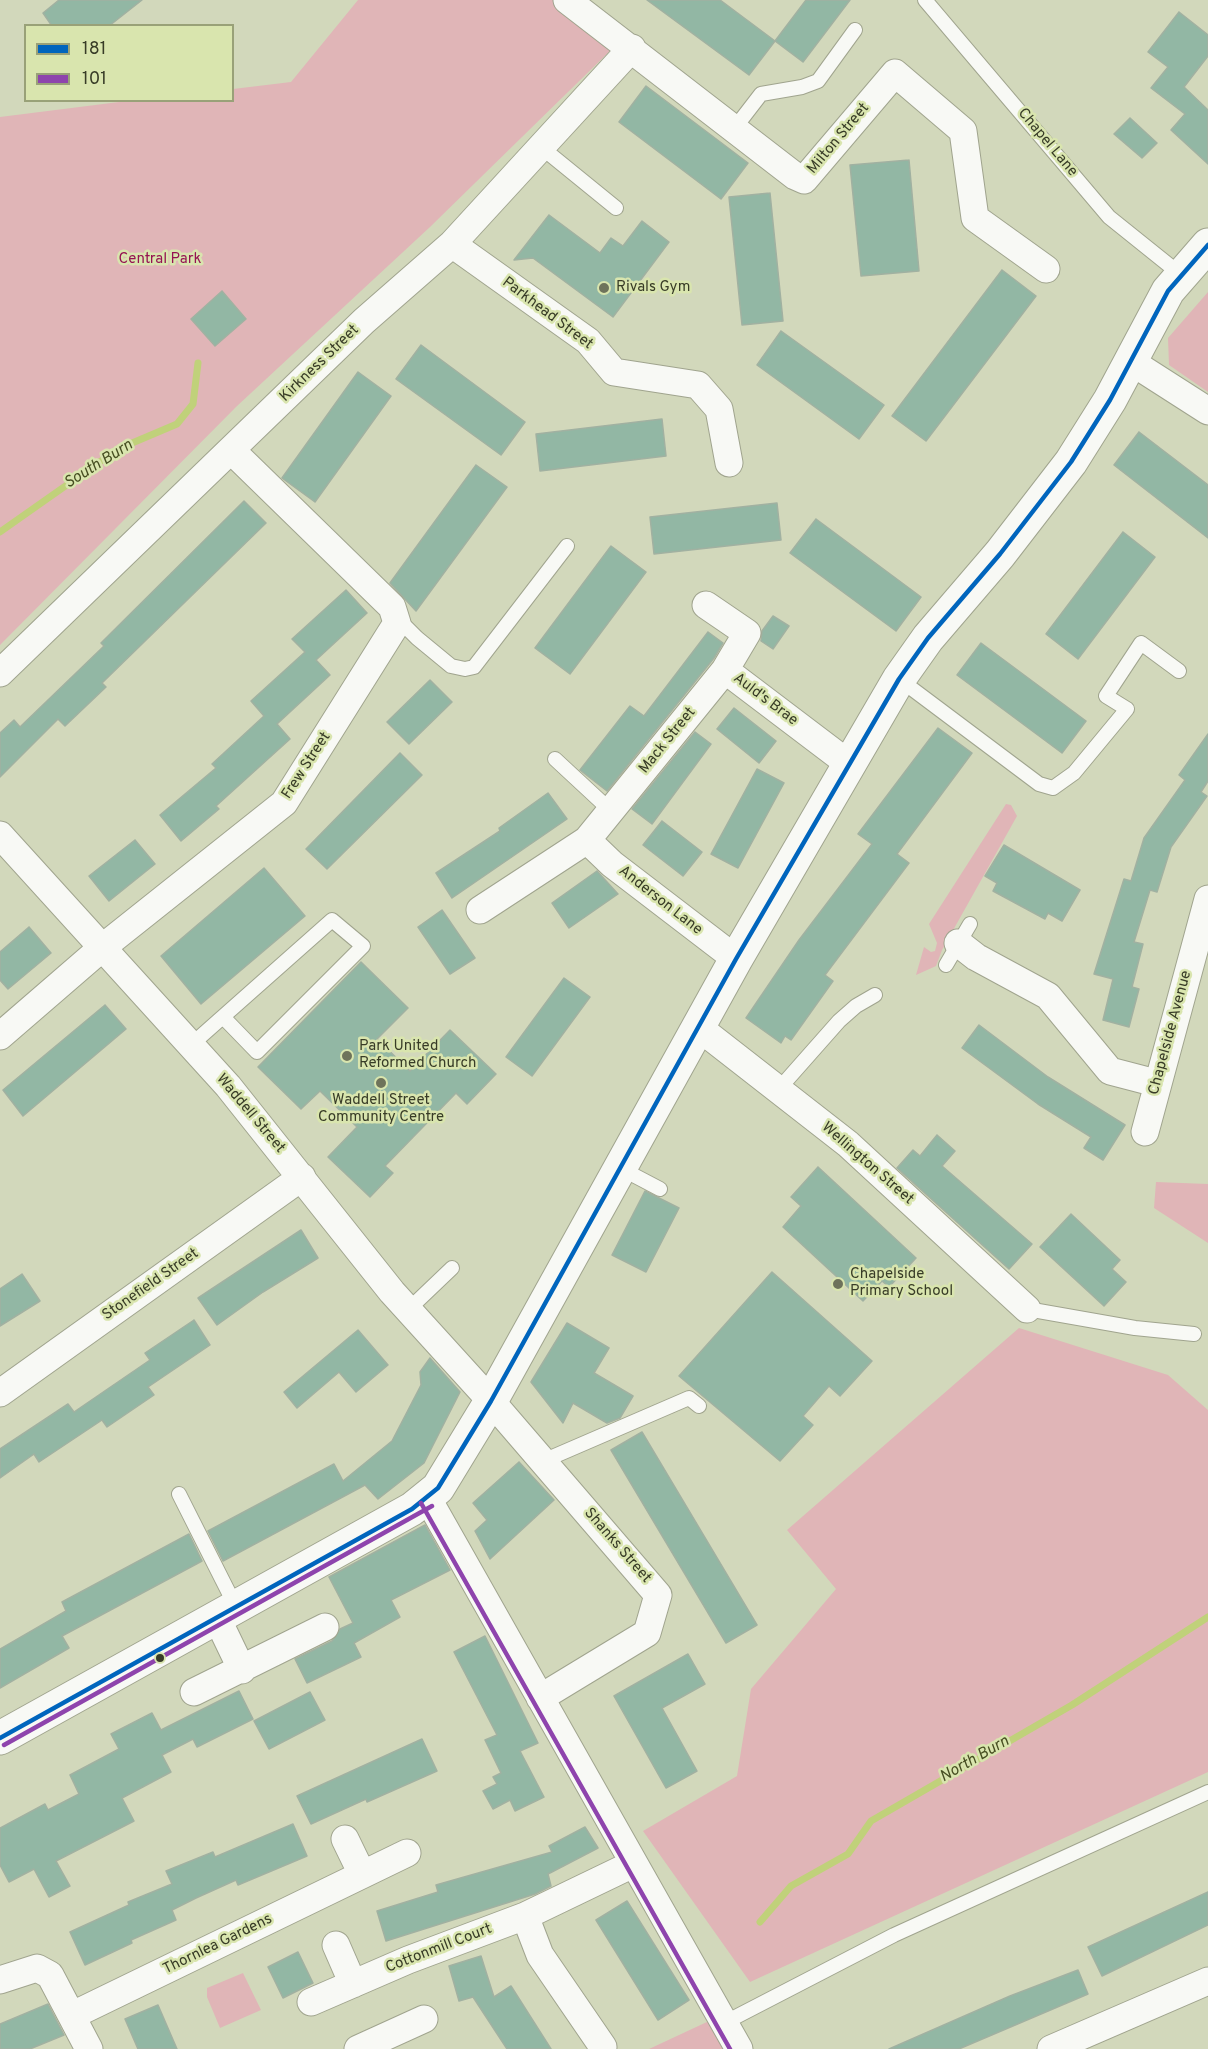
<!DOCTYPE html>
<style>
body{margin:0}
#map{position:relative;width:1208px;height:2049px;overflow:hidden;background:#d2d8bb;font-family:Overpass,sans-serif}
canvas{display:block}
.legend{position:absolute;left:24px;top:24px;width:210px;height:78px;box-sizing:border-box;background:#d9e5ae;border:2px solid #99a178;margin:0;padding:8px 10px;list-style:none;font-size:18px;color:#383c27}
.legend li{display:flex;align-items:center;gap:12px;height:30px}
.legend b{width:30px;border:2px solid #99a178}
</style>
<div id="map">
<canvas width="1208" height="2049"></canvas>
<ul class="legend">
<li><b style="height:8px;background:#0065bd"></b>181</li>
<li><b style="height:8px;background:#8e44ad"></b>101</li>
</ul>
</div>
<script>
const ctx = document.querySelector('canvas').getContext('2d');
ctx.lineJoin = 'round';
function fill(path, color) {
  ctx.fillStyle = color;
  ctx.fill(path, 'evenodd');
}
function poly(rows) {
  const path = new Path2D();
  for (const r of rows) {
    path.moveTo(r[0], r[1]);
    for (let i = 2; i < r.length; i += 2) path.lineTo(r[i], r[i + 1]);
  }
  return path;
}
function trace(path, color, width, dash) {
  ctx.strokeStyle = color;
  ctx.lineWidth = width;
  ctx.lineCap = dash ? 'butt' : 'round';
  ctx.setLineDash(dash || []);
  ctx.stroke(path);
}
function label(font, color, halo, rows, align = 'center') {
  ctx.font = font + ' Overpass,sans-serif';
  ctx.lineWidth = 5;
  ctx.setLineDash([]);
  ctx.textBaseline = 'middle';
  ctx.strokeStyle = halo;
  ctx.fillStyle = color;
  for (const [text, x, y, turn = 0] of rows) {
    ctx.save();
    ctx.translate(x, y);
    ctx.rotate((+turn || 0) * Math.PI / 180);
    ctx.textAlign = isNaN(turn) ? turn : align;
    if (halo) ctx.strokeText(text, 0, 0);
    ctx.fillText(text, 0, 0);
    ctx.restore();
  }
}
const green = poly([
 [358,0,554,0,614,47,430,227,237,406,0,645,0,117,127,101,232,100,233,89,291,82],
 [1208,292,1208,392,1169,365,1168,338],
 [1006,804,1011,805,1017,816,942,950,936,966,916,975,924,947,931,952,935,951,937,943,929,924],
 [1156,1182,1208,1184,1208,1243,1154,1208],
 [1019,1328,1168,1375,1208,1410,1208,1772,750,1982,643,1831,737,1776,751,1689,836,1589,787,1530],
 [243,1973,261,2010,220,2028,207,1997,207,1988],
 [709,2021,727,2049,649,2049]
]);
const stream = poly([
 [0,532,118,449,177,424,193,404,198,363],
 [760,1922,791,1886,848,1854,871,1821,1072,1705,1208,1617]
]);
const building = poly([
 [59,0,142,0,109,26,52,26,43,13,59,0],
 [647,0,720,0,775,41,749,75,647,0],
 [806,0,850,0,803,62,775,41,806,0],
 [1179,12,1208,35,1208,56,1184,87,1208,110,1208,164,1171,130,1185,114,1151,88,1168,67,1148,52,1179,12],
 [646,86,748,163,721,199,619,122,646,86],
 [1130,118,1157,143,1142,158,1114,134,1130,118],
 [909,160,919,271,861,276,850,165,909,160],
 [770,193,783,321,742,325,729,197,770,193],
 [549,215,600,253,611,238,623,246,642,221,669,242,613,317,533,258,514,260,549,215],
 [1002,270,1036,296,926,441,892,416,1002,270],
 [222,291,246,319,215,346,191,319,222,291],
 [781,331,884,405,859,439,757,365,781,331],
 [421,345,525,422,501,455,396,379,421,345],
 [358,372,391,396,315,502,282,478,358,372],
 [662,419,666,456,540,471,536,434,662,419],
 [1139,432,1208,485,1208,538,1114,465,1139,432],
 [476,465,507,487,416,611,390,583,476,465],
 [244,501,266,523,102,683,106,687,65,726,58,719,0,777,0,733,14,720,20,727,104,646,101,643,244,501],
 [777,503,781,540,654,554,650,517,777,503],
 [816,519,921,597,896,631,790,553,816,519],
 [1123,532,1155,557,1078,659,1046,634,1123,532],
 [611,546,646,572,570,674,535,648,611,546],
 [346,590,367,613,316,660,330,675,277,724,290,739,216,806,219,809,181,841,160,815,216,768,212,764,264,716,251,701,305,652,292,639,346,590],
 [773,616,789,626,773,649,761,641,762,631,773,616],
 [708,632,723,643,714,658,607,791,580,770,630,706,644,716,708,632],
 [981,643,1086,721,1062,753,957,675,981,643],
 [430,680,452,702,409,744,387,722,430,680],
 [734,708,776,741,759,763,717,729,734,708],
 [938,728,972,753,897,854,909,863,825,975,833,981,791,1040,785,1036,781,1043,746,1018,799,940,872,844,858,834,938,728],
 [695,732,711,744,652,824,632,809,695,732],
 [1208,734,1208,781,1201,792,1207,796,1171,847,1157,892,1150,890,1134,942,1143,944,1132,987,1139,989,1129,1027,1103,1020,1113,979,1094,974,1124,879,1131,881,1144,838,1185,780,1179,775,1208,734],
 [400,753,422,775,327,869,306,849,400,753],
 [757,769,784,783,738,868,711,854,757,769],
 [548,793,567,819,452,898,436,873,500,831,499,828,548,793],
 [662,821,702,852,683,876,643,845,662,821],
 [135,840,155,864,109,901,89,876,135,840],
 [1004,845,1080,890,1062,921,1048,913,1045,919,993,891,997,883,985,876,1004,845],
 [264,868,305,916,201,1004,161,956,264,868],
 [597,871,618,894,569,928,552,903,597,871],
 [442,910,475,958,450,974,418,927,442,910],
 [29,927,51,953,8,989,0,980,0,952,29,927],
 [361,962,408,1008,377,1039,410,1071,450,1030,496,1074,467,1104,456,1093,385,1166,393,1173,370,1197,328,1157,357,1127,320,1091,301,1109,258,1067,361,962],
 [564,978,590,997,532,1076,506,1057,564,978],
 [105,1005,126,1029,23,1116,3,1090,105,1005],
 [979,1025,1048,1077,1125,1125,1103,1160,1084,1148,1091,1137,1038,1104,962,1048,979,1025],
 [937,1135,955,1151,942,1166,1032,1244,1009,1269,897,1168,913,1150,920,1156,937,1135],
 [818,1167,916,1258,889,1287,882,1281,863,1301,783,1227,801,1206,791,1197,818,1167],
 [645,1191,679,1208,646,1272,612,1255,645,1191],
 [1071,1214,1120,1260,1112,1269,1126,1282,1104,1306,1040,1247,1071,1214],
 [301,1230,318,1258,263,1292,217,1325,198,1298,301,1230],
 [772,1272,872,1361,840,1396,829,1386,803,1416,813,1425,780,1461,679,1376,772,1272],
 [22,1274,40,1301,0,1326,0,1289,22,1274],
 [194,1320,210,1345,148,1387,154,1395,107,1427,102,1420,39,1462,34,1454,0,1478,0,1449,68,1404,74,1412,150,1360,145,1353,194,1320],
 [567,1323,609,1348,594,1373,633,1396,620,1418,607,1423,573,1403,563,1423,531,1382,567,1323],
 [358,1330,388,1365,356,1392,339,1372,297,1408,284,1392,358,1330],
 [430,1358,460,1392,424,1463,378,1499,365,1485,223,1561,208,1531,334,1464,343,1481,392,1441,421,1385,420,1372,430,1358],
 [642,1432,757,1625,726,1643,611,1450,642,1432],
 [519,1462,554,1500,490,1559,475,1531,487,1520,473,1503,519,1462],
 [425,1525,450,1570,391,1600,400,1617,354,1643,361,1657,307,1683,295,1659,332,1641,340,1629,353,1623,329,1577,425,1525],
 [189,1534,202,1561,62,1636,69,1648,0,1688,0,1649,66,1611,62,1602,189,1534],
 [485,1636,538,1743,520,1751,544,1797,515,1811,510,1800,493,1809,483,1791,497,1784,493,1777,501,1773,485,1740,497,1735,454,1652,485,1636],
 [688,1654,705,1684,662,1708,697,1771,666,1788,614,1696,688,1654],
 [239,1691,253,1719,197,1747,193,1739,162,1755,171,1772,122,1798,134,1821,56,1861,70,1886,49,1897,34,1869,9,1882,0,1865,0,1828,45,1804,48,1810,79,1794,70,1775,119,1749,111,1734,152,1713,161,1730,239,1691],
 [310,1692,325,1720,269,1749,254,1721,310,1692],
 [422,1739,437,1771,367,1802,366,1799,311,1824,297,1796,422,1739],
 [293,1824,307,1856,238,1885,236,1880,196,1898,172,1910,176,1920,131,1940,132,1943,85,1965,70,1932,129,1905,128,1902,172,1884,166,1871,213,1852,215,1857,293,1824],
 [585,1827,598,1848,548,1874,551,1886,535,1894,386,1941,377,1911,438,1892,436,1885,552,1852,549,1846,585,1827],
 [1208,1892,1208,1925,1102,1976,1088,1947,1208,1892],
 [627,1901,689,2000,658,2020,596,1920,627,1901],
 [298,1952,313,1983,283,1998,268,1967,298,1952],
 [481,1956,494,1997,511,1986,551,2049,507,2049,473,1997,459,2001,449,1966,481,1956],
 [1078,1970,1088,1994,959,2049,889,2049,1010,1996,1078,1970],
 [48,2004,64,2035,30,2049,0,2049,0,2024,48,2004],
 [158,2005,177,2049,138,2049,125,2019,158,2005]
]);
const service = poly([
 [925,0,1109,217,1180,274],
 [734,129,761,94,802,87,818,81,855,30],
 [541,147,616,208],
 [396,617,417,638,451,666,465,669,474,667,567,546],
 [899,679,1039,784,1053,788,1074,773,1127,709,1106,696,1141,643,1179,671],
 [555,759,611,811],
 [946,965,970,924],
 [191,1045,332,920,363,946,257,1052,224,1018],
 [778,1090,839,1021,856,1006,875,995],
 [620,1168,660,1189],
 [1027,1309,1135,1328,1194,1334],
 [408,1310,452,1268],
 [543,1461,689,1398,699,1406],
 [179,1494,236,1607],
 [722,2024,894,1935,1208,1792]
]);
const minor = poly([
 [567,0,795,176,804,180,895,73,963,131,975,218,1046,269],
 [452,244,588,341,614,372,698,385,719,409,729,463],
 [1130,361,1208,411],
 [706,605,747,633,725,670,849,764],
 [0,673,364,321,452,244,632,48],
 [0,835,228,1086,392,1292,491,1401,658,1595,647,1633,540,1698],
 [587,840,612,864,736,959],
 [480,910,587,840,725,670],
 [958,943,976,957,1048,996,1110,1071,1156,1083],
 [698,1027,848,1144,1027,1309],
 [0,1036,103,947,284,803,397,623,392,607,231,450],
 [1145,1132,1208,899],
 [0,1393,302,1177],
 [428,1499,739,2049],
 [217,1618,242,1670],
 [194,1692,325,1627],
 [345,1839,362,1874],
 [525,1916,540,1955,603,2047],
 [336,1945,353,1984],
 [0,1980,37,1968,50,1975,89,2049],
 [311,2002,408,1960,525,1916,633,1864],
 [73,2015,407,1853],
 [358,2049,424,2019],
 [1051,2049,1208,1981]
]);
const primary = poly([
 [0,1738,412,1509,438,1488,491,1401,736,959,899,679,928,638,1000,554,1071,462,1110,400,1168,291,1208,245]
]);
const bus1 = poly([
 [0,1738,412,1509,438,1488,491,1401,736,959,899,679,928,638,1000,554,1071,462,1110,400,1168,291,1208,245]
]);
const bus2 = poly([
 [421,1503,730,2049],
 [4,1745,432,1506]
]);
const markers = [
 [604,288,6,"#6e735b"],
 [347,1056,6,"#6e735b"],
 [381,1083,6,"#6e735b"],
 [838,1284,6,"#6e735b"],
 [160,1658,5,"#383c27"]
];
const streetNames = [
 ["Milton Street",839,139,-50],
 ["Chapel Lane",1047,143,50],
 ["Parkhead Street",547,314,37],
 ["Kirkness Street",320,364,-44],
 ["Auld's Brae",765,700,37],
 ["Mack Street",668,741,-51],
 ["Frew Street",307,766,-57],
 ["Anderson Lane",660,901,38],
 ["Chapelside Avenue",1171,1033,-75],
 ["Waddell Street",250,1114,50],
 ["Wellington Street",867,1164,41],
 ["Stonefield Street",151,1285,-35],
 ["Shanks Street",617,1546,49],
 ["Thornlea Gardens",218,1945,-26],
 ["Cottonmill Court",439,1949,-21]
];
const parkNames = [
 ["Central Park",160,260]
];
const poiNames = [
 ["Rivals Gym",616,288],
 ["Park United",359,1047],
 ["Reformed Church",359,1064],
 ["Waddell Street",381,1101,"center"],
 ["Community Centre",381,1118,"center"],
 ["Chapelside",850,1275],
 ["Primary School",850,1292]
];
const waterNames = [
 ["South Burn",99,465,-32],
 ["North Burn",975,1760,-30]
];
fill(green, '#e0b5b7');
trace(stream, '#c0d17a', 7);
fill(building, '#92b7a4');
trace(building, '#a1b1a1', 1.5);
trace(service, '#a0a48e', 16);
trace(minor, '#a0a48e', 29);
trace(primary, '#a0a48e', 35);
trace(service, '#f8f9f5', 14);
trace(minor, '#f8f9f5', 27);
trace(primary, '#f8f9f5', 33);
trace(bus1, '#0065bd', 4.5);
trace(bus2, '#8e44ad', 4.5);
for (const [x, y, r, color] of markers) {
  const dot = new Path2D();
  dot.arc(x, y, r, 0, 2 * Math.PI);
  ctx.fillStyle = color;
  ctx.fill(dot);
  trace(dot, '#d9e5ae', 2);
}
label('15px', '#383c27', '#d9e5ae', streetNames);
label('15px', '#951252', '#d9e5ae', parkNames);
label('15px', '#383c27', '#d9e5ae', poiNames, 'left');
label('italic 16px', '#464e21', '#d9e5ae', waterNames);
</script>
